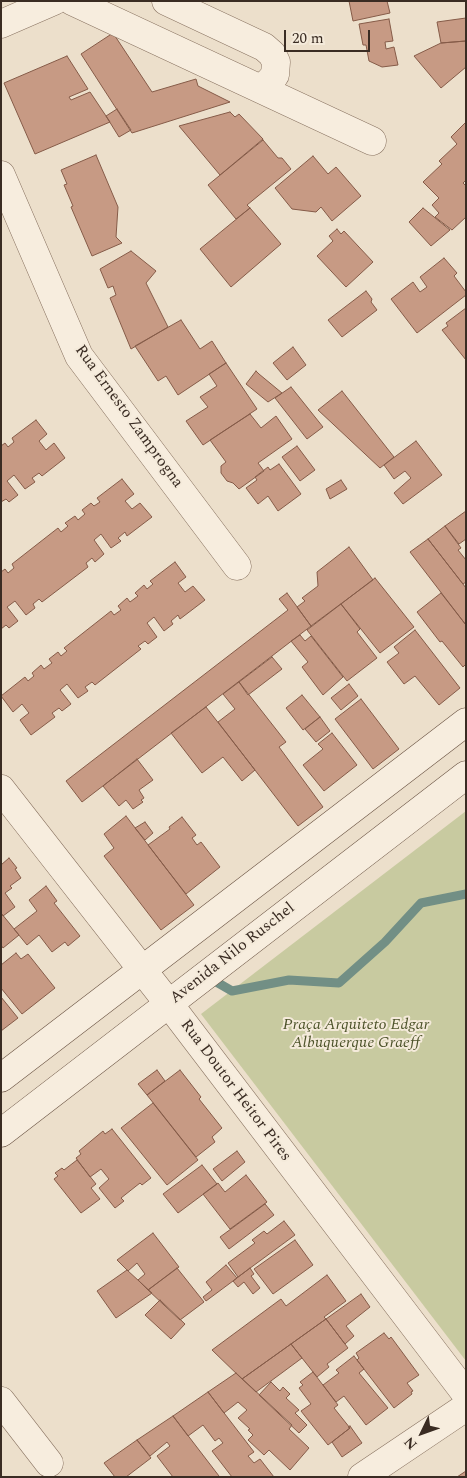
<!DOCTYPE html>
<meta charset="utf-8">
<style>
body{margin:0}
#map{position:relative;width:467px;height:1478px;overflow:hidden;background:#ecdfcb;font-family:Spectral,serif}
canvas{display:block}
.frame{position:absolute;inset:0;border:2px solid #3a2c23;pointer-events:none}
.north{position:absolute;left:397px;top:1408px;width:50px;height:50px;-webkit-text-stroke:4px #f4eada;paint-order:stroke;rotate:228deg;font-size:14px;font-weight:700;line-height:20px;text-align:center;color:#3a2c23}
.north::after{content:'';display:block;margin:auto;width:18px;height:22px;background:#3a2c23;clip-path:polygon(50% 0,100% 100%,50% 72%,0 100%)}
.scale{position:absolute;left:284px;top:30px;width:86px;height:22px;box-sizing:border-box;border:2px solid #3a2c23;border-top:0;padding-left:6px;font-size:15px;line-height:18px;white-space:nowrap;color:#3a2c23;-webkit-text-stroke:4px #f4eada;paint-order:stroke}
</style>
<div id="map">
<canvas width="467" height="1478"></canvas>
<div class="frame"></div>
<div class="north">N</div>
<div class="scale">20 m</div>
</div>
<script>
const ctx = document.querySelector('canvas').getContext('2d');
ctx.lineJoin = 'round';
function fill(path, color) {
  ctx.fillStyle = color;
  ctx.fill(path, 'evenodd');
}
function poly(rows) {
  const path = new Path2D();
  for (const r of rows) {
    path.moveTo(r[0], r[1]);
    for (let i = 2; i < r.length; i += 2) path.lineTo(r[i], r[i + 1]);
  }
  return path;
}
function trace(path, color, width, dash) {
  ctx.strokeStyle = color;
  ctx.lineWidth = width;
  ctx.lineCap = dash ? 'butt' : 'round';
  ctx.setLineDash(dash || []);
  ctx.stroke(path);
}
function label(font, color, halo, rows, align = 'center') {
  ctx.font = font + ' Spectral,serif';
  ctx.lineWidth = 4;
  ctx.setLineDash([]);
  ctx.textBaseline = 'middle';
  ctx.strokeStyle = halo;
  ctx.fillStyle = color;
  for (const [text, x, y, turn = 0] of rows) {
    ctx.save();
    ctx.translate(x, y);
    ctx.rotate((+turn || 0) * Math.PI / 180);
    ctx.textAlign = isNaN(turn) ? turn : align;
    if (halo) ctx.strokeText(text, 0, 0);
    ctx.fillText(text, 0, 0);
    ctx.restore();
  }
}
const green = poly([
 [466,811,466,1361,201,1014]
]);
const stream = poly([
 [213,980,232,991,289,980,339,983,385,942,421,903,466,894]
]);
const building = poly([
 [349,1,387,1,390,13,353,21,349,1],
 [466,18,466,41,441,43,437,22,466,18],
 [389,19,393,41,385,42,386,49,394,47,398,65,382,67,369,61,366,45,363,45,359,24,389,19],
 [113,33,152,92,196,79,198,86,230,102,132,133,81,54,113,33],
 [466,41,466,67,441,88,414,56,441,43,466,41],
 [67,56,88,89,69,97,71,100,90,92,110,122,35,154,4,83,67,56],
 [117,109,131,130,119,137,106,116,117,109],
 [230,112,235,117,239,114,263,139,220,175,179,126,230,112],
 [466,122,466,180,463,183,466,186,466,217,452,230,435,217,439,213,432,205,439,198,423,182,442,164,439,161,457,144,451,137,466,122],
 [263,140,278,158,282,158,291,169,247,205,250,208,236,219,208,185,263,140],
 [96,155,118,207,116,237,122,243,92,256,71,207,73,206,64,185,67,184,61,170,96,155],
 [313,156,328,174,336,167,361,196,332,221,321,207,316,212,292,209,275,188,313,156],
 [250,208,281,244,231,287,200,249,250,208],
 [423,208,450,230,431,246,409,222,423,208],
 [337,229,341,234,344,231,373,262,346,287,317,256,333,241,329,236,337,229],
 [131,251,156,271,146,283,168,327,131,349,110,298,116,295,113,286,108,288,100,269,131,251],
 [444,258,457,273,454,276,466,292,466,295,417,333,391,299,413,282,420,292,427,287,420,277,444,258],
 [366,291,372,299,371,302,377,310,342,337,328,320,366,291],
 [466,308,466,360,442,330,448,326,446,323,466,308],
 [181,320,200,349,212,341,226,363,178,395,166,376,158,381,135,346,181,320],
 [293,347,306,365,287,380,273,363,293,347],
 [226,363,257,409,203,445,186,421,208,407,200,397,217,386,209,374,226,363],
 [256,371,259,374,282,393,268,402,246,384,256,371],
 [291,387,323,427,307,439,275,398,291,387],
 [342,391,394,457,380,468,318,410,342,391],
 [250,414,261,428,276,416,292,439,258,463,264,471,239,489,233,483,227,481,221,473,221,466,226,462,210,440,250,414],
 [36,420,47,434,39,441,46,450,54,443,65,458,42,476,39,473,32,478,35,482,25,489,14,475,7,481,18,495,9,502,6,499,1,502,1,446,5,443,8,447,14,442,12,438,36,420],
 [416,441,442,475,403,504,394,493,411,478,405,471,394,479,384,465,416,441],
 [297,446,315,470,300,481,282,457,297,446],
 [279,464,301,494,278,511,268,496,258,504,246,488,257,480,255,477,268,467,270,470,279,464],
 [122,479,134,494,125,501,132,509,140,503,152,517,127,536,125,532,118,538,121,541,111,548,101,534,94,540,104,554,95,562,92,558,86,563,88,567,42,602,39,599,33,604,35,608,26,615,15,601,7,607,18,621,9,628,6,625,1,629,1,572,5,569,8,573,14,568,12,564,58,528,61,532,68,526,65,523,75,516,78,520,85,514,82,510,91,503,94,506,100,502,97,498,122,479],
 [341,480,347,489,330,499,326,489,341,480],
 [466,511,466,539,459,544,445,526,466,511],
 [445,526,461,548,458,550,466,560,466,582,463,584,428,539,445,526],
 [428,539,466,588,466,625,410,552,428,539],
 [349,547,373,580,311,626,297,607,305,601,302,598,318,586,317,572,349,547],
 [175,562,186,577,178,583,185,592,193,586,205,600,180,619,178,615,171,621,173,624,164,631,154,617,147,623,157,637,148,644,145,641,138,646,141,649,95,685,92,682,85,687,88,691,78,698,67,684,60,690,71,704,62,711,59,708,52,713,55,717,31,735,20,720,29,713,22,704,13,712,1,696,25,677,28,681,34,676,32,673,41,665,44,669,52,663,49,659,58,652,61,656,67,651,64,648,111,611,114,615,121,610,118,606,127,598,130,602,138,596,135,593,144,585,147,589,153,584,150,581,175,562],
 [375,578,414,627,380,653,341,604,375,578],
 [287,593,311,626,82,802,66,781,288,610,279,599,287,593],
 [441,593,466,625,466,664,463,667,442,641,440,642,417,612,441,593],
 [341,604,360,629,357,632,377,658,347,681,307,630,341,604],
 [415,630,460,688,439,705,415,676,404,684,387,662,399,653,394,647,415,630],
 [300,635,305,641,311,636,343,677,323,695,302,667,308,662,291,641,300,635],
 [272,657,282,669,248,695,239,682,272,657],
 [239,682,286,742,279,747,323,807,298,826,218,722,235,709,223,694,239,682],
 [349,684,358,696,341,710,331,698,349,684],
 [302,695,320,717,303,730,286,708,302,695],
 [361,699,399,749,373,769,335,719,361,699],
 [206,707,255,770,242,781,223,757,202,773,171,733,206,707],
 [320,717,330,731,316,742,305,729,320,717],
 [332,733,357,765,324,791,303,765,323,749,318,744,332,733],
 [137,759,153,780,139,790,144,798,141,800,143,802,133,809,126,800,119,806,103,786,137,759],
 [126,816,194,905,161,930,104,856,114,848,104,834,126,816],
 [182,817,196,835,192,838,197,845,201,842,220,867,186,894,148,845,170,829,169,827,182,817],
 [145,822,153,833,145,840,135,828,145,822],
 [9,858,17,868,15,869,21,878,10,886,12,888,5,893,15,907,3,916,1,913,1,865,9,858],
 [46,886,57,901,54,903,80,936,68,946,65,942,52,952,39,935,27,945,14,929,37,911,29,900,46,886],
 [1,913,19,935,3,948,1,945,1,913],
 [16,953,21,959,28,954,55,988,22,1014,1,988,1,965,16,953],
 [1,997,18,1018,1,1031,1,997],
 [157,1070,165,1081,147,1095,138,1084,157,1070],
 [180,1070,201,1097,199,1099,222,1128,212,1137,215,1142,196,1157,147,1095,180,1070],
 [153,1103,198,1160,167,1185,121,1128,153,1103],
 [112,1129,151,1178,142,1185,140,1183,121,1198,124,1201,115,1208,99,1188,109,1179,101,1169,90,1177,76,1158,81,1154,79,1151,103,1131,105,1134,112,1129],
 [237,1151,245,1162,222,1181,213,1169,237,1151],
 [77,1160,96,1184,91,1188,100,1199,81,1213,54,1179,58,1176,55,1173,62,1168,64,1170,77,1160],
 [202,1165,217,1184,178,1213,163,1194,202,1165],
 [246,1175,267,1202,230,1229,203,1194,218,1183,225,1192,246,1175],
 [265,1204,274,1215,229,1249,220,1237,265,1204],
 [284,1221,295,1235,238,1277,228,1263,255,1243,252,1240,264,1231,267,1234,284,1221],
 [153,1233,179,1267,148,1290,138,1280,145,1274,137,1263,128,1271,117,1260,153,1233],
 [295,1240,313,1265,273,1294,254,1269,295,1240],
 [226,1265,237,1278,206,1301,203,1297,212,1290,206,1282,226,1265],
 [177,1268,204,1302,180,1320,148,1290,177,1268],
 [250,1268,254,1274,251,1276,260,1288,253,1294,244,1282,238,1287,233,1281,250,1268],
 [127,1270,152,1293,116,1318,97,1291,127,1270],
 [327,1275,346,1301,324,1317,326,1319,242,1379,212,1350,281,1299,286,1306,327,1275],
 [361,1294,370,1307,346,1326,354,1336,345,1344,326,1319,361,1294],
 [160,1300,185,1324,171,1339,145,1315,160,1300],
 [326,1319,348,1348,327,1364,329,1367,317,1377,291,1344,326,1319],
 [384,1333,389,1339,391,1337,419,1375,407,1383,413,1391,411,1392,412,1394,394,1408,357,1360,359,1358,356,1353,384,1333],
 [291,1344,302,1358,256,1392,242,1379,291,1344],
 [354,1356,364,1369,359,1373,388,1408,366,1425,344,1396,336,1402,323,1385,339,1373,336,1370,354,1356],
 [313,1372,338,1405,334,1408,350,1428,328,1445,301,1411,311,1404,299,1388,303,1385,300,1382,313,1372],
 [236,1373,292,1425,289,1429,309,1448,290,1470,269,1450,264,1455,248,1440,253,1435,248,1430,250,1429,238,1418,247,1410,238,1402,224,1413,208,1392,236,1373],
 [271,1382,280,1391,283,1387,290,1394,286,1398,299,1410,295,1413,307,1425,299,1433,259,1395,271,1382],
 [208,1392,254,1452,248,1456,254,1463,260,1459,274,1477,232,1477,212,1451,223,1443,219,1438,215,1441,203,1425,188,1436,173,1416,208,1392],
 [173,1416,219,1476,218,1477,173,1477,157,1456,170,1446,167,1442,150,1456,137,1440,173,1416],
 [350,1426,362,1443,342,1457,332,1442,350,1428,348,1427,350,1426],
 [137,1440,151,1458,126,1477,115,1477,104,1463,137,1440],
 [466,1471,466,1477,457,1477,466,1471]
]);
const street = poly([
 [72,1,372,141],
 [166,1,264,47,272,54,276,62,275,75,268,83,259,88],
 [1,24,54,1],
 [1,175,79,356,237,566],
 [1,789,169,1004,466,1394],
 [1,1401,49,1463],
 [362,1477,466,1407]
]);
const secondary = poly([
 [1,1078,466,722],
 [1,1133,466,775]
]);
const streetNames = [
 ["Rua Ernesto Zamprogna",128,417,54],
 ["Avenida Nilo Ruschel",233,954,-38],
 ["Rua Doutor Heitor Pires",235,1091,53]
];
const parkNames = [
 ["Praça Arquiteto Edgar",356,1026],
 ["Albuquerque Graeff",356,1044]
];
fill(green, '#c8caa0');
trace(stream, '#728f85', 9);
fill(building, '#c79a84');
trace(building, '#855b48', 1);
trace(street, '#887260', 29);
trace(secondary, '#6a5343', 29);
trace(street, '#f7edde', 28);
trace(secondary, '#f7edde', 28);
label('16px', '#3a2c23', '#f4eada', streetNames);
label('italic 16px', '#4e542b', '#f4eada', parkNames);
</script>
